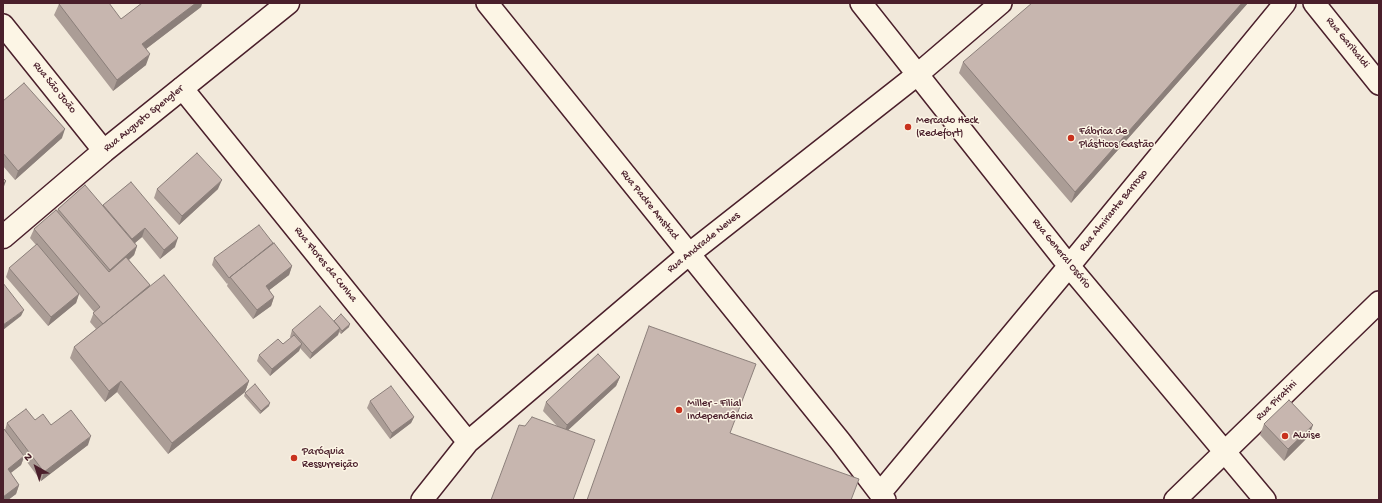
<!DOCTYPE html>
<meta charset="utf-8">
<style>
body{margin:0}
#map{position:relative;width:1382px;height:503px;overflow:hidden;background:#f1e8da;font-family:"Gochi Hand",sans-serif}
canvas{display:block}
.frame{position:absolute;inset:0;border:4px solid #4a1f2b;pointer-events:none}
.north{position:absolute;left:16px;top:447px;width:40px;height:40px;-webkit-text-stroke:3px #fcf5e5;paint-order:stroke;rotate:321deg;font-size:11px;font-weight:700;line-height:16px;text-align:center;color:#4a1f2b}
.north::after{content:'';display:block;margin:auto;width:14px;height:18px;background:#4a1f2b;clip-path:polygon(50% 0,100% 100%,50% 72%,0 100%)}
</style>
<div id="map">
<canvas width="1382" height="503"></canvas>
<div class="frame"></div>
<div class="north">N</div>
</div>
<script>
const ctx = document.querySelector('canvas').getContext('2d');
ctx.lineJoin = 'round';
function poly(rows) {
  const path = new Path2D();
  for (const r of rows) {
    path.moveTo(r[0], r[1]);
    for (let i = 2; i < r.length; i += 2) path.lineTo(r[i], r[i + 1]);
  }
  return path;
}
function trace(path, color, width, dash) {
  ctx.strokeStyle = color;
  ctx.lineWidth = width;
  ctx.lineCap = dash ? 'butt' : 'round';
  ctx.setLineDash(dash || []);
  ctx.stroke(path);
}
function fill(path, color) {
  ctx.fillStyle = color;
  ctx.fill(path, 'evenodd');
}
function label(font, color, halo, rows, align = 'center') {
  ctx.font = font + ' "Gochi Hand",sans-serif';
  ctx.lineWidth = 3;
  ctx.setLineDash([]);
  ctx.textBaseline = 'middle';
  ctx.strokeStyle = halo;
  ctx.fillStyle = color;
  for (const [text, x, y, turn = 0] of rows) {
    ctx.save();
    ctx.translate(x, y);
    ctx.rotate((+turn || 0) * Math.PI / 180);
    ctx.textAlign = isNaN(turn) ? turn : align;
    if (halo) ctx.strokeText(text, 0, 0);
    ctx.fillText(text, 0, 0);
    ctx.restore();
  }
}
const street = poly([
 [487,3,840,441,885,500],
 [861,3,1069,266,1265,500],
 [1314,3,1379,84],
 [3,25,104,151],
 [182,88,468,442],
 [881,492,1069,266,1285,3],
 [422,500,468,442,689,254,918,74,1001,3],
 [1175,500,1379,302]
]);
const secondary = poly([
 [3,237,104,151,288,3]
]);
const wall = poly([
 [142,3,202,3,201,7,146,49,146,65,113,91,54,15,59,4,121,19],
 [1248,3,1071,203,959,73,963,62],
 [3,101,62,138,15,180,3,166],
 [131,182,175,247,160,259,142,237,135,243,137,246,134,255,129,260,150,285,149,287,249,381,245,392,168,454,117,392,105,402,70,358,74,347,96,329,90,322,94,312,79,294,76,303,48,326,6,277,9,268,36,245,30,238,34,229,57,211,58,209,103,206,103,205],
 [157,189,218,189,179,225,154,198],
 [273,243,292,266,289,275,269,290,274,297,271,306,253,319,227,286,228,283,227,284,212,265,214,258],
 [334,321,349,327,341,334,339,332,338,335,310,359,300,348,299,351,270,376,257,361,259,355,283,344,291,338,290,337,292,330],
 [620,377,616,386,568,430,525,426,557,426,543,411,546,402],
 [245,393,269,406,260,414,244,396],
 [370,401,414,417,411,423,390,439,367,408],
 [35,420,51,425,88,445,41,481,24,458,21,465,11,473,19,485,16,494,8,500,3,500,5,430,7,423],
 [1264,424,1309,436,1284,461,1260,435]
]);
const shadedWall = poly([
 [196,3,202,3,201,7,138,55,142,44],
 [1242,3,1248,3,1071,203,1075,192],
 [150,54,146,65,113,91,117,80],
 [65,129,62,138,15,180,18,171],
 [222,180,218,189,179,225,182,216],
 [6,181,3,189,3,184],
 [145,228,142,237,129,248,132,239],
 [178,238,175,247,160,259,164,250],
 [137,246,134,255,107,279,110,270],
 [292,266,289,275,263,295,266,286],
 [150,285,146,294,103,324],
 [79,294,76,303,48,326,51,317],
 [274,297,271,306,253,319,257,310],
 [24,310,21,316,3,330,3,325],
 [350,324,349,327,341,334,342,331],
 [340,328,338,335,310,359,312,353],
 [302,344,299,351,270,376,272,369],
 [620,377,616,386,564,434,567,425],
 [121,381,117,392,105,402,109,391],
 [249,381,245,392,168,454,172,443],
 [270,403,269,406,260,414,261,411],
 [414,417,411,423,390,439,392,433],
 [1313,425,1309,436,1284,461,1288,449],
 [91,436,88,445,41,481,44,472],
 [24,456,21,465,4,478,8,469],
 [19,485,16,494,8,500,3,500,3,497]
]);
const building = poly([
 [59,3,109,3,121,19,142,3,196,3,142,44,150,54,117,80,59,4,59,3],
 [1032,3,1242,3,1075,192,963,62,1032,3],
 [24,83,65,129,18,171,3,153,3,101,24,83],
 [197,153,222,180,182,216,157,189,197,153],
 [3,178,6,181,3,184,3,178],
 [131,182,178,238,164,250,145,228,132,239,103,205,131,182],
 [85,185,137,246,110,270,58,209,85,185],
 [56,210,109,272,126,257,150,285,103,324,93,313,100,307,34,229,56,210],
 [259,225,273,243,229,278,214,258,259,225],
 [274,243,292,266,266,286,274,297,257,310,230,277,274,243],
 [37,244,79,294,51,317,9,268,37,244],
 [164,275,249,381,172,443,121,381,109,391,74,347,164,275],
 [3,283,24,310,3,325,3,283],
 [320,306,340,328,312,353,292,330,320,306],
 [341,314,350,324,342,331,334,321,341,314],
 [649,326,756,364,730,433,859,479,851,500,587,500,649,326],
 [294,335,302,344,272,369,259,355,278,339,283,344,294,335],
 [598,354,620,377,567,425,546,402,598,354],
 [255,384,270,403,261,411,245,393,255,384],
 [391,386,414,417,392,433,370,401,391,386],
 [1289,400,1313,425,1288,449,1264,424,1289,400],
 [26,409,35,420,43,414,51,425,71,410,91,436,44,472,7,423,26,409],
 [532,417,595,440,573,500,491,500,519,425,525,426,532,417],
 [3,429,4,429,24,456,8,469,19,485,3,497,3,429]
]);
const markers = [
 [908,127,4,"#c8321e"],
 [1071,138,4,"#c8321e"],
 [679,410,4,"#c8321e"],
 [1285,436,4,"#c8321e"],
 [294,458,4,"#c8321e"]
];
const streetNames = [
 ["Rua Garibaldi",1347,43,51],
 ["Rua São João",54,88,51],
 ["Rua Augusto Spengler",144,119,-39],
 ["Rua Padre Amstad",649,205,51],
 ["Rua Almirante Barroso",1114,211,-51],
 ["Rua Andrade Neves",704,243,-39],
 ["Rua General Osório",1061,254,51],
 ["Rua Flores da Cunha",325,265,51],
 ["Rua Piratini",1277,401,-44]
];
const poiNames = [
 ["Mercado Heck",916,121],
 ["(Redefort)",916,134],
 ["Fábrica de",1079,132],
 ["Plásticos Gastão",1079,145],
 ["Miller - Filial",687,404],
 ["Independência",687,417],
 ["Awise",1293,436],
 ["Paróquia",302,452],
 ["Ressurreição",302,465]
];
trace(street, '#4a1f2b', 24);
trace(secondary, '#4a1f2b', 25);
trace(street, '#fcf5e5', 21);
trace(secondary, '#fcf5e5', 22);
fill(wall, '#ab9d96');
fill(shadedWall, '#8b7f7a');
fill(building, '#c7b6af');
trace(building, '#8b7f7a', 1);
for (const [x, y, r, color] of markers) {
  const dot = new Path2D();
  dot.arc(x, y, r, 0, 2 * Math.PI);
  ctx.fillStyle = color;
  ctx.fill(dot);
  trace(dot, '#fcf5e5', 1.5);
}
label('11px', '#4a1f2b', '#fcf5e5', streetNames);
label('11px', '#4a1f2b', '#fcf5e5', poiNames, 'left');
</script>
